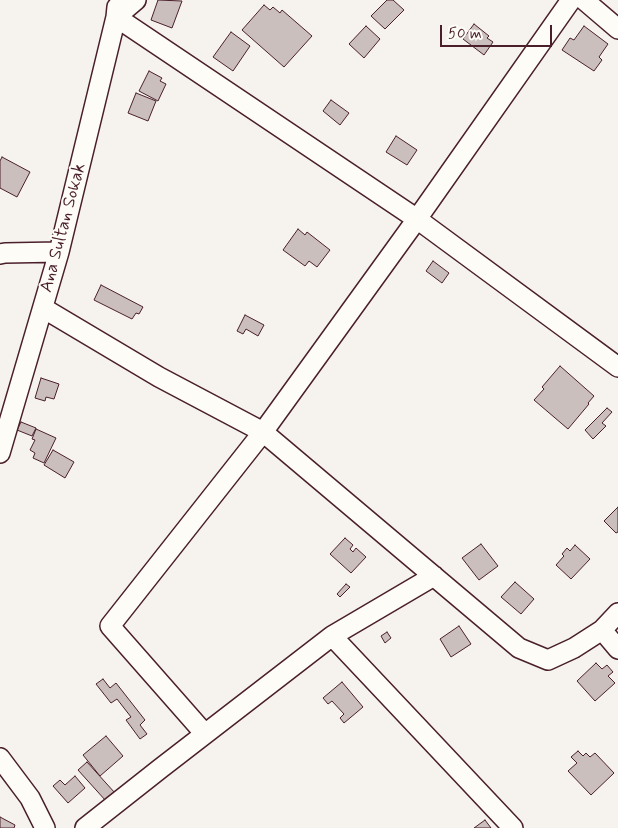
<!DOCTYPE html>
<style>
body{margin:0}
#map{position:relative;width:618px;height:828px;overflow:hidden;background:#f6f3ef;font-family:Mynerve,sans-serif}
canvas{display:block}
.scale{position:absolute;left:440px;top:25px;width:112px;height:22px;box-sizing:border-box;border:2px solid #4a1f2b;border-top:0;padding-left:6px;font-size:15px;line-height:18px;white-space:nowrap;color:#4a1f2b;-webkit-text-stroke:4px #fdfcf7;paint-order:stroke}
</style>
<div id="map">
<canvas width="618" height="828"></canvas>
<div class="scale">50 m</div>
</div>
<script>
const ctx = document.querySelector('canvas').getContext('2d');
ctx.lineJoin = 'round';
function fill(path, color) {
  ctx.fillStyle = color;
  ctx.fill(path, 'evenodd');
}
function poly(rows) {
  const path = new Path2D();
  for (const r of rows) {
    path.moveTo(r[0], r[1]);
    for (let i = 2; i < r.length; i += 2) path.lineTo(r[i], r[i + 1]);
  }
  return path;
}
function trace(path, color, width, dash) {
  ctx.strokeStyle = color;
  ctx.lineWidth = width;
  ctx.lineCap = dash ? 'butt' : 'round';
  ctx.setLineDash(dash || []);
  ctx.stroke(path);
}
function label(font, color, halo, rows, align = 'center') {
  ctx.font = font + ' Mynerve,sans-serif';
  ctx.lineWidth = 4;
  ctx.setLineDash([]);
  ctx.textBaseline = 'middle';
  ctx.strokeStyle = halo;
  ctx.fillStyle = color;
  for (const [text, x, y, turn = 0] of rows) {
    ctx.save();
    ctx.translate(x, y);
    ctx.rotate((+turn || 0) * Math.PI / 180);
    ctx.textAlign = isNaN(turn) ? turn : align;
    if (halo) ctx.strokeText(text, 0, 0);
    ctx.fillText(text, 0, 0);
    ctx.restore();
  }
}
const building = poly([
 [158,0,182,1,172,28,151,20,158,0],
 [387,0,393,0,404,10,385,29,371,16,387,0],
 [264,5,270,10,273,7,280,13,282,10,312,36,284,67,242,30,264,5],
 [474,24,489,36,487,38,493,42,484,55,463,39,474,24],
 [366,26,380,39,364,58,349,44,366,26],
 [584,26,608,44,599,57,602,60,594,71,562,50,570,38,574,40,584,26],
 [231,32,250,46,233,71,213,57,231,32],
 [149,71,162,78,160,81,166,84,158,101,139,91,149,71],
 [136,93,156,101,148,121,128,113,136,93],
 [331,100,349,113,340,125,323,111,331,100],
 [396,136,417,150,407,165,386,152,396,136],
 [2,157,30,172,17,197,0,188,0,161,2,157],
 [298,229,305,235,307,232,330,250,317,267,309,261,305,266,283,250,298,229],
 [433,261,449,273,442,283,426,271,433,261],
 [101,285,143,307,139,314,136,313,132,319,94,300,101,285],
 [245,315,264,325,258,336,246,329,243,334,237,331,245,315],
 [560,366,594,396,588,403,589,404,568,429,534,400,544,389,542,387,560,366],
 [41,378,59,384,54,399,46,397,45,401,35,398,41,378],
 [607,408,612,412,602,423,606,426,593,439,585,430,607,408],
 [21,422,36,428,32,436,17,430,21,422],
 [36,429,56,438,44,463,33,458,35,453,30,450,35,440,32,439,36,429],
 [53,450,74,462,65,478,44,465,53,450],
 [618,507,618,532,616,533,604,521,618,507],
 [345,538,353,545,350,549,353,552,356,548,366,557,351,573,330,554,345,538],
 [481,544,498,566,479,580,462,558,481,544],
 [575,545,590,559,571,579,556,565,564,556,562,554,567,548,570,551,575,545],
 [515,582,534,599,521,614,501,597,515,582],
 [346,584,350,587,340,597,337,594,346,584],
 [459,626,471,644,451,657,440,639,459,626],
 [387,632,391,638,385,643,381,636,387,632],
 [596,663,602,669,607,665,613,672,608,676,615,683,595,701,577,681,596,663],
 [103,679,110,688,116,683,145,720,140,725,147,734,140,739,126,720,131,717,117,699,111,703,96,684,103,679],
 [342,682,363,707,344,723,340,718,344,714,332,701,328,704,323,698,342,682],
 [106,736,123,756,100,776,83,755,106,736],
 [578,751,583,756,586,753,590,757,595,753,614,773,591,795,568,771,577,763,571,757,578,751],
 [87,762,115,793,106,801,78,770,87,762],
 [75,776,85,788,68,803,53,786,60,780,65,785,75,776],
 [0,817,15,825,14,828,0,828,0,817],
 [485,820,491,828,474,828,485,820]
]);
const minor = poly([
 [136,0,116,17,417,219,618,367],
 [584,0,618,29],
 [0,254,5,253,59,252],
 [43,308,159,377,263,432,519,648,548,660,574,648,602,630,618,649],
 [0,453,59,252,116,17,117,7],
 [602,630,618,613],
 [332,636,434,576],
 [205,734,110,626,263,432,417,219,571,0],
 [0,758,30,798,45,828],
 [85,828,161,768,332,636,513,828]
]);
const streetNames = [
 ["Ana Sultan Sokak",64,228,-75]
];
fill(building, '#cbbfbe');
trace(building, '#4a1f2b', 1);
trace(minor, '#4a1f2b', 22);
trace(minor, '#fdfcf7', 19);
label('18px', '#4a1f2b', '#fdfcf7', streetNames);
</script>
